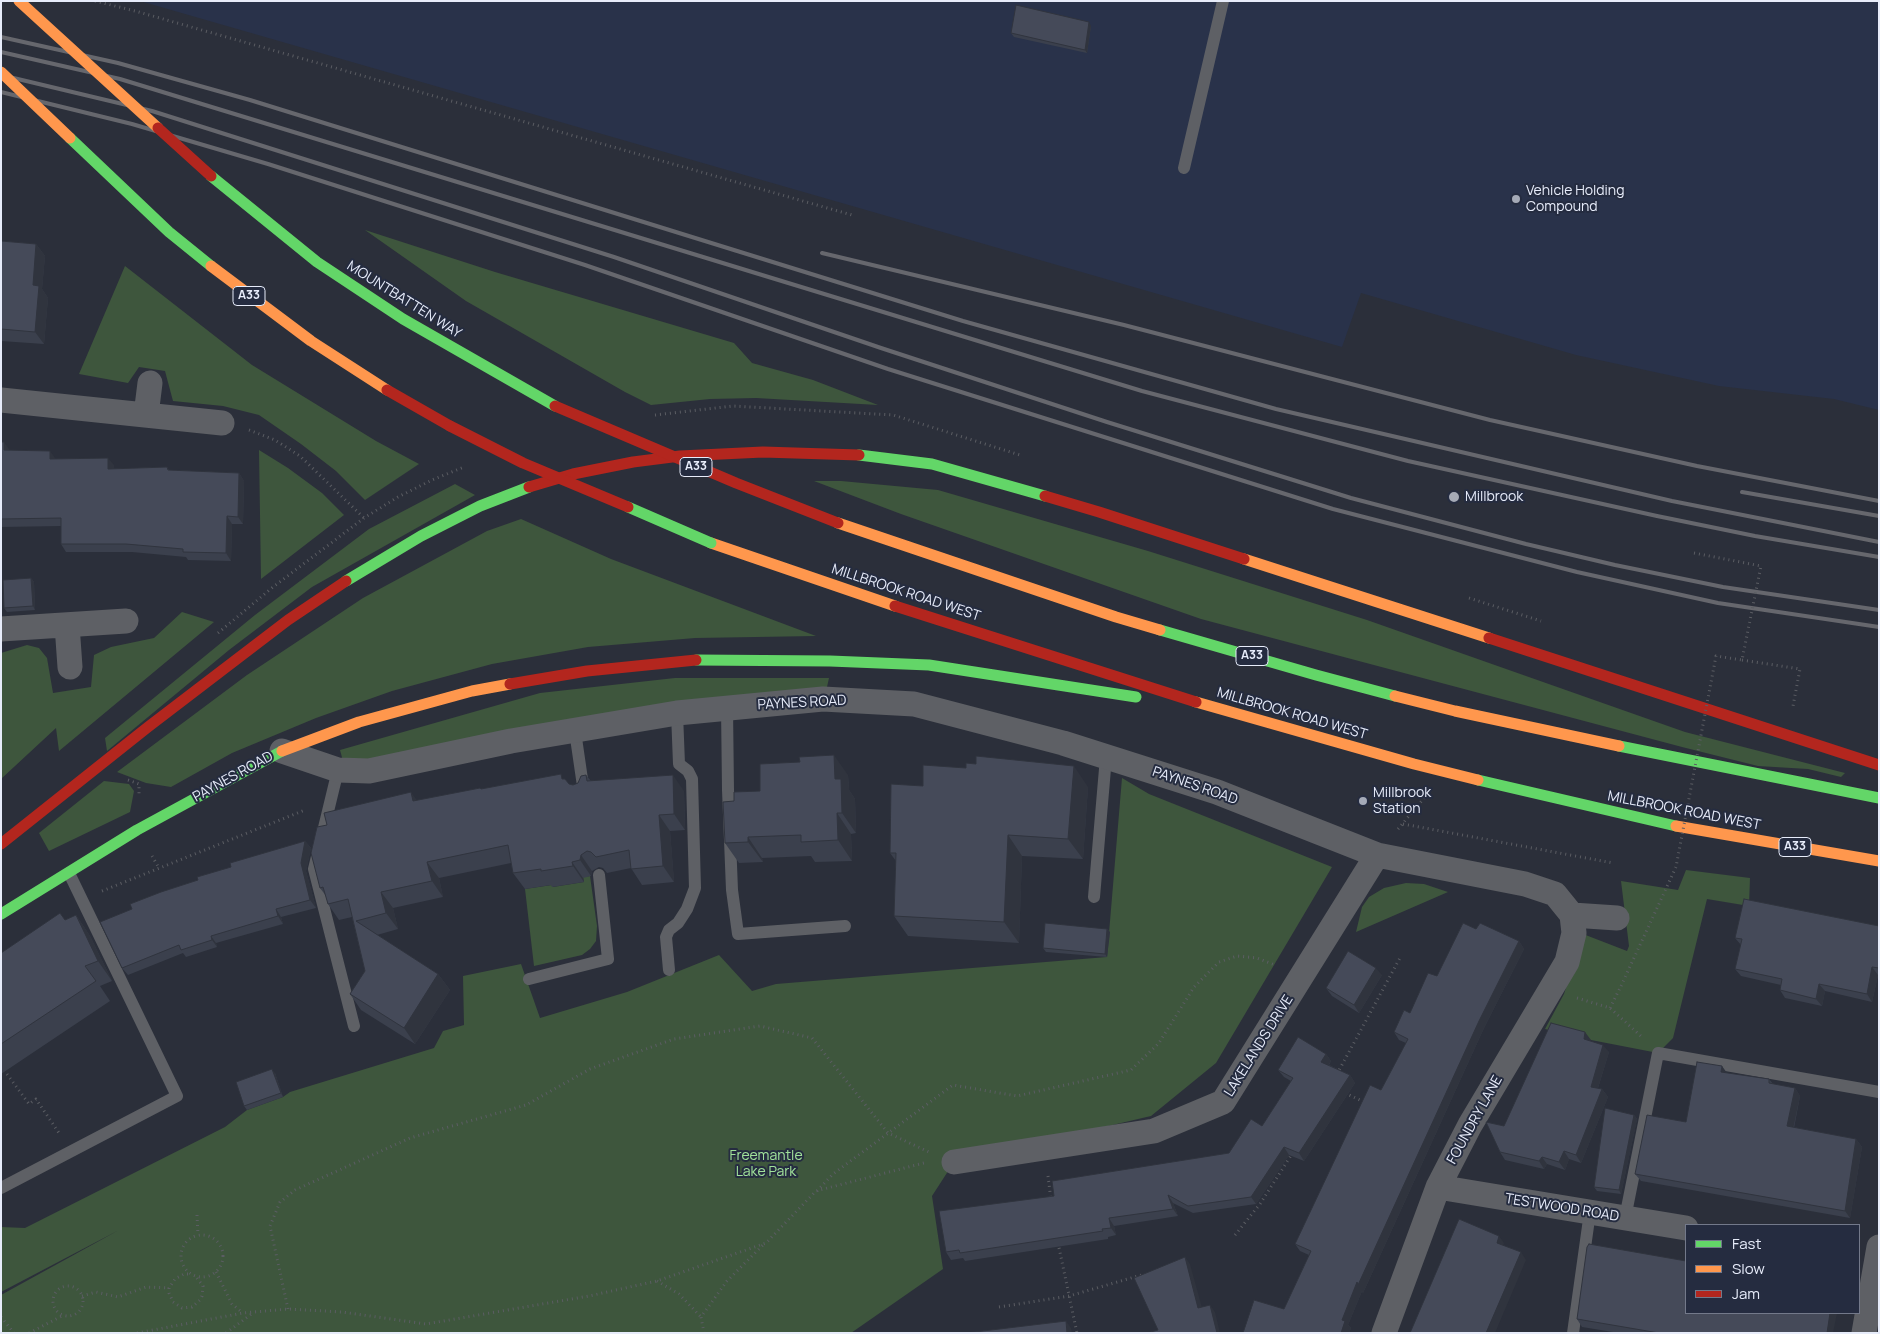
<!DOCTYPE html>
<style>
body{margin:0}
#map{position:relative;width:1880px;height:1334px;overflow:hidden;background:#2b2f3a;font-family:Manrope,sans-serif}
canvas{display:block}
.frame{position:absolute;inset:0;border:2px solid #e7ecfa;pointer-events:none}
.legend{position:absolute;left:1685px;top:1224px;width:175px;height:90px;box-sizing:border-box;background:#252c40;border:1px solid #73798a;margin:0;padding:6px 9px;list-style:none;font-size:15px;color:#e7ecfa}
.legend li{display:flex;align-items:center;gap:10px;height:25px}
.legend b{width:25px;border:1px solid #73798a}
</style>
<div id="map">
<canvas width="1880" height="1334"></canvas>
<div class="frame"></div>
<ul class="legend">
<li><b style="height:6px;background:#63d668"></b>Fast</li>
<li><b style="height:6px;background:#ff974d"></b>Slow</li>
<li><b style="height:6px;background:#b3261e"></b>Jam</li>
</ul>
</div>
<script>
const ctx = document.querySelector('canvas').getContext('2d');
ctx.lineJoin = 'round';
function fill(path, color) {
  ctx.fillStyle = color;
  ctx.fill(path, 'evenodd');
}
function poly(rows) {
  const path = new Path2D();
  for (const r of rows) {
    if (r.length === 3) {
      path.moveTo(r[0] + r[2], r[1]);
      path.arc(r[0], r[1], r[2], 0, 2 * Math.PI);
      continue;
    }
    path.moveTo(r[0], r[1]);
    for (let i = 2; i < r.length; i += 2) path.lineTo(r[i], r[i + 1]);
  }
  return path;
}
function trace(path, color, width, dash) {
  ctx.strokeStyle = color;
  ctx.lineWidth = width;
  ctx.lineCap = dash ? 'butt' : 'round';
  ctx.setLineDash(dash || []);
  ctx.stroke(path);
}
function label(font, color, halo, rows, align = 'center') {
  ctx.font = font + ' Manrope,sans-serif';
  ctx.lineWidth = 4;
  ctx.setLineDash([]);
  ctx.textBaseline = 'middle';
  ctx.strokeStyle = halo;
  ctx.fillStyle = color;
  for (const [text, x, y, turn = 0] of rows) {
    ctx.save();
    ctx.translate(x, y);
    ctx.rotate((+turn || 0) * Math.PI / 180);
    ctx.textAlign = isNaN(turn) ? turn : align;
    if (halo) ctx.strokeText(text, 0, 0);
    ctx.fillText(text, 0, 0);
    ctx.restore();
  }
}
const built = poly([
 [140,1,1879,1,1879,410,1834,399,1719,386,1576,355,1361,293,1342,347]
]);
const green = poly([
 [365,230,495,272,734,343,752,363,813,380,878,405,756,398,710,399,651,405,625,392,466,301],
 [125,266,252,365,376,441,419,464,365,500,336,471,301,444,259,415,223,406,173,401,165,371,139,367,128,383,79,374],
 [259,450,288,468,322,493,344,515,261,579],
 [814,481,841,481,938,490,1148,551,1367,620,1685,732,1845,773,1841,777,1808,769,1758,766,1682,747,1201,619,901,514],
 [455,484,475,495,312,587,229,650,107,751,105,738,255,615,369,529],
 [521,519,611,559,816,636,695,638,588,647,492,664,392,691,316,718,232,753,171,787,146,783,117,772,247,675,363,598,487,531],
 [182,612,214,622,59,751,56,728,1,779,1,653,27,645,39,648,47,658,53,693,91,687,94,655,111,647,154,638],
 [675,678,829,678,827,687,359,766,343,761,340,750,540,693],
 [1122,778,1149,794,1332,867,1216,1063,1151,1116,954,1162,932,1196,943,1269,851,1333,1,1333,1,1295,119,1230,1,1292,1,1227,25,1228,225,1127,247,1110,283,1097,290,1092,434,1048,443,1031,464,1025,463,976,521,964,540,1018,627,992,719,955,752,991,776,984,1107,957],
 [104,781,129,784,134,791,130,812,49,851,39,833],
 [1686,870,1750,878,1749,906,1707,899,1673,1038,1658,1053,1591,1040,1545,1029,1564,994,1583,934,1627,951,1629,946,1621,881,1678,890],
 [590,876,597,926,596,941,590,949,582,955,534,966,525,889,552,885,553,887,584,882,583,877],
 [1406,883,1424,884,1448,892,1356,932,1362,907,1369,897,1384,888]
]);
const path = poly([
 [95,1,135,11,852,215],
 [655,415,733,406,893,415,1020,455],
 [249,430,275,440,300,456,364,518],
 [1694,553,1761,566],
 [1469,598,1541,621],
 [218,633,273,587,364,518,398,497,432,480,464,467],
 [1742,660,1800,669,1793,706],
 [128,780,139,784,139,794],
 [1403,824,1613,863],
 [1398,829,1425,797],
 [152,856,159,868],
 [102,891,305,810],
 [1577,998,1610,1008,1643,1038],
 [1610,1008,1621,986],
 [1,1066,29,1104,36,1099,59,1133],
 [1337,1074,1401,956],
 [1345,1093,1364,1102],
 [1048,1176,1051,1200],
 [817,1191,833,1174,953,1085,1017,1096,1131,1070,1159,1043,1194,987,1219,962,1237,956,1257,958,1275,965],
 [197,1215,198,1235],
 [202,1256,21],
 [1235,1235,1260,1204,1292,1154],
 [1058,1243,1077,1333],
 [216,1272,232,1304,243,1313],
 [188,1274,184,1274,175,1279,169,1288,169,1293,173,1302,182,1308,192,1307,200,1300,202,1296,203,1286,196,1277],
 [657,1281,679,1294,701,1317],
 [68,1301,15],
 [82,1296,96,1292,118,1297,146,1287,169,1288],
 [999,1307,1069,1296,1145,1274],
 [288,1309,270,1226,280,1202,295,1190,410,1138,526,1105,590,1069,674,1039,760,1026,812,1038,888,1133,929,1152],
 [1,1317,14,1333],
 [29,1333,62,1316],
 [137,1333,243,1313,288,1309,342,1312,426,1324,589,1296,657,1281,766,1243,816,1191,924,1163],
 [226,1333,253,1313],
 [704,1333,701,1317,727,1281,763,1245]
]);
const lane = poly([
 [1184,168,1223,1],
 [727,707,728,790,732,890,738,934,845,926],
 [575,731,584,793],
 [338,770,314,869,354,1026],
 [1094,897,1106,757],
 [669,970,666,937,669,930,678,923,687,909,695,888,692,779,688,771,679,764,677,713],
 [529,979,608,959,599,875],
 [1,1188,177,1096,69,873],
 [1625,1218,1658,1053,1879,1092],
 [1573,1333,1590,1212]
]);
const street = poly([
 [1,400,222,423],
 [146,415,150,383],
 [67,625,70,667],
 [1,629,126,621],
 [282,751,338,770,369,771,511,741,677,713,823,699,914,704,1063,743,1217,792,1377,855,1525,884,1555,894,1572,915,1617,918],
 [954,1162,1154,1131,1223,1102,1377,855],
 [1438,1187,1686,1228],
 [1384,1333,1438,1187,1470,1125,1567,962,1574,933,1572,915],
 [1864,1333,1879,1247]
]);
const fast = poly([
 [70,138,169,232,211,266],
 [211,176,317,262,403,319,555,406],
 [859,455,932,464,1045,496],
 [346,581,421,536,480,506,529,487],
 [1160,630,1316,675,1395,696],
 [696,660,830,661,929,665,1136,697],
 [1619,746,1879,798],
 [1478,780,1676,826],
 [1,914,137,830,282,751]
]);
const slow = poly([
 [211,266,311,341,387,390],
 [838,523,1116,617,1160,630],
 [711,543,895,606],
 [1244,559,1489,638],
 [1395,696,1455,711,1619,746],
 [1196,702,1414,764,1478,780],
 [282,751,359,722,472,691,510,684],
 [1676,826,1879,861]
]);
const jam = poly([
 [387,390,450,426],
 [529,487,573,474,633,462,680,456,763,452,859,455],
 [1045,496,1099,512,1244,559],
 [895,606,1196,702],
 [1489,638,1879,765],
 [510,684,587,671,696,660],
 [1,844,148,727,288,620,346,581]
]);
const rail = poly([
 [1,37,118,63,250,100,963,321,1276,409,1672,501,1879,542],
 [1,52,120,79,1142,391,1408,461,1657,516,1755,536,1879,557],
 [1,75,152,111,614,257,881,348,1107,422,1351,498,1526,544,1615,565,1723,587,1879,610],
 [1,92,132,124,268,164,585,265,888,369,1333,509,1577,572,1718,603,1879,627],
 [822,253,1124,325,1490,420,1697,466,1879,501],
 [1742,492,1879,516]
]);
const pathBridge = poly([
 [1621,986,1676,867,1716,656,1742,660,1761,566]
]);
const fastBridge = poly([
 [628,507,711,543]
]);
const slowBridge = poly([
 [19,1,158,128],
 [1,72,70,138]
]);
const jamBridge = poly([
 [158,128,211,176],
 [555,406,736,483,838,523],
 [450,426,523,463,628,507]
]);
const wall = poly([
 [1091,26,1087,53,1014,37,1011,33],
 [1,241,36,244,45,256,42,289,48,298,44,344,1,341],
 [1,442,9,450,55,459,114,465,114,469,167,467,169,470,239,473,244,481,243,524,232,524,231,561,188,560,186,557,132,552,66,552,61,544,61,526,1,527],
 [31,578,34,582,35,610,7,612,4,608],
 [586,775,591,781,684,791,685,830,670,831,674,882,642,885,631,868,607,873,603,868,599,867,592,871,591,876,583,878,584,882,552,887,551,885,525,889,513,873,511,863,439,878,443,897,393,908,398,929,377,935,438,974,450,990,415,1044,361,1010,350,994,365,971,352,917,339,920,328,904,326,896,320,888,417,801,482,789,564,779,569,784,573,785,578,783],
 [848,775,849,790,855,799,856,833,851,834,852,861,815,862,811,856,762,858,763,862,739,863,725,843,734,801],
 [923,786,1088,787,1083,859,1022,856,1019,943,908,936,894,916,896,861,890,853],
 [305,841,311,848,306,871,316,908,281,917,283,924,216,943,217,947,186,957,183,953,128,975,122,968,132,909,231,867],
 [76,915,90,936,112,981,100,986,110,1001,1,1074,1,953,65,920],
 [1879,926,1879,975,1878,975,1872,1002,1825,991,1822,1006,1785,998,1780,990,1781,985,1741,976,1735,969,1741,945,1735,938],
 [1107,929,1110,932,1107,957,1046,952,1043,948],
 [1476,929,1519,941,1524,949,1484,1028,1363,1293,1362,1291,1348,1325,1351,1328,1349,1333,1243,1333,1284,1309,1309,1255,1300,1251,1295,1244,1381,1090,1406,1043,1399,1040,1394,1032,1410,1013,1437,976],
 [1382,975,1359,1013,1332,996,1326,988],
 [1591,1040,1590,1041,1609,1052,1598,1088,1602,1089,1608,1097,1581,1163,1569,1159,1565,1170,1547,1164,1544,1169,1505,1160,1500,1152,1504,1126],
 [1326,1054,1331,1061,1329,1065,1350,1075,1355,1083,1304,1161,1289,1155,1256,1204,1193,1213,1173,1203,1178,1216,1114,1226,1116,1235,1108,1237,1108,1239,965,1261,963,1258,951,1260,946,1252,1054,1196,1229,1153,1262,1126,1291,1081,1284,1077,1278,1070],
 [275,1073,283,1097,247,1110,244,1106],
 [1726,1073,1769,1079,1773,1084,1795,1088,1800,1096,1794,1128,1856,1139,1862,1147,1850,1218,1641,1181,1635,1174,1686,1122],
 [1634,1115,1637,1119,1621,1194,1597,1191,1594,1187],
 [1577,1319,1833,1333,1619,1333,1582,1327]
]);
const shadedWall = poly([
 [1089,22,1091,26,1087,53,1085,50],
 [36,244,45,256,42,289,48,298,44,344,35,332,33,285],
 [4,442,9,449,9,458,4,450],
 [50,451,55,458,56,467,50,459],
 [108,458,114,465,114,476,108,469],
 [239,473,244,481,243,524,238,517],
 [227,516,232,524,231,561,226,553],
 [31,578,34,582,35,610,33,606],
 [834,755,848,775,849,790,855,799,856,833,842,813,835,779],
 [1074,766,1088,787,1083,859,1068,839],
 [673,775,684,791,685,830,674,814],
 [411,792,423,809,413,801],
 [837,813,851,834,852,861,838,840],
 [659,815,670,831,674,882,663,866],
 [1008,835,1022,856,1019,943,1004,922],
 [748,837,762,858,763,862,748,842],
 [305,841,311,848,306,871,316,908,310,900,301,863],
 [581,855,592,871,591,876,580,860],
 [427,862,439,878,443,897,432,881],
 [572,862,583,878,584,882,573,866],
 [381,892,393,908,398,929,386,913],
 [276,909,281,917,283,924,278,916],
 [76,915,90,936,112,981,98,961],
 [1107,929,1110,932,1107,957,1105,954],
 [211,936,216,943,217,947,212,940],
 [1519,941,1524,949,1484,1028,1363,1293,1362,1291,1348,1325,1351,1328,1349,1333,1341,1333,1342,1320,1357,1282,1479,1021],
 [1872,967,1878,975,1872,1002,1867,994],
 [1376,968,1382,975,1359,1013,1354,1005],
 [438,974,450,990,415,1044,404,1028],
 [1819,984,1825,991,1822,1006,1816,999],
 [1585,1032,1591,1040,1589,1047,1584,1039],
 [1603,1045,1609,1052,1596,1094,1591,1087],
 [1326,1054,1331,1061,1326,1069,1321,1062],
 [1722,1066,1727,1073,1721,1072],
 [272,1069,275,1073,283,1097,281,1093],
 [1350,1075,1355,1083,1304,1161,1299,1153],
 [1795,1088,1800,1096,1792,1134,1787,1126],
 [1602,1089,1608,1097,1581,1163,1576,1155],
 [1634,1115,1637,1119,1621,1194,1619,1190],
 [1856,1139,1862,1147,1850,1218,1845,1211],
 [1284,1147,1289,1155,1256,1204,1251,1197],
 [1564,1151,1569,1159,1565,1170,1559,1162],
 [1542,1157,1547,1164,1544,1169,1539,1161],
 [1168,1195,1173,1203,1178,1216,1173,1209],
 [1109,1218,1114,1226,1116,1235,1111,1228],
 [1499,1236,1504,1243,1502,1250,1497,1243],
 [1521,1252,1526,1260,1495,1333,1486,1333],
 [1185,1257,1190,1264,1204,1315,1198,1308],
 [1210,1305,1215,1312,1220,1333,1217,1333],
 [1830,1313,1837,1313,1833,1333,1827,1333],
 [1066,1321,1071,1328,1072,1333,1067,1333]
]);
const building = poly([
 [1016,5,1089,22,1085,50,1011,33,1016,5],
 [1,241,36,244,33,285,39,286,35,332,1,329,1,241],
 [1,442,4,442,4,450,50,451,50,459,108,458,108,469,167,467,168,470,239,473,238,517,227,516,226,553,183,552,183,549,126,544,61,544,61,518,1,519,1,442],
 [31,578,33,606,4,608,3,580,31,578],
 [834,755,835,779,841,779,842,813,837,813,838,840,801,842,801,835,748,837,748,842,725,843,723,802,734,801,734,792,760,791,760,764,800,762,799,757,834,755],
 [976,756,1074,766,1068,839,1008,835,1004,922,894,916,896,853,890,853,891,784,923,786,923,765,966,768,966,763,976,764,976,756],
 [561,774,562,779,565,779,569,784,573,785,578,783,581,776,586,775,587,781,673,775,674,814,659,815,663,866,631,869,629,850,596,857,591,852,587,851,581,855,580,860,572,862,573,866,541,871,541,869,513,873,508,845,427,862,432,881,381,892,386,913,356,921,438,974,404,1028,350,994,365,971,348,899,328,904,323,887,320,888,311,853,317,827,327,825,324,813,411,792,413,801,480,788,481,789,561,774],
 [305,841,301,863,310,900,276,909,278,916,211,936,212,940,181,950,179,945,122,968,100,922,132,909,130,904,161,892,198,880,197,877,231,867,230,863,305,841],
 [1744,899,1879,926,1879,968,1872,967,1867,994,1819,984,1816,999,1780,990,1782,979,1735,969,1742,939,1735,938,1744,899],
 [60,913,65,920,76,915,98,961,85,966,96,981,1,1044,1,953,60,913],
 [1045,923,1107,929,1105,954,1043,948,1045,923],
 [1463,923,1476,929,1480,923,1519,941,1479,1021,1358,1285,1357,1282,1342,1320,1345,1321,1341,1333,1243,1333,1254,1300,1284,1309,1311,1251,1295,1244,1370,1085,1381,1090,1408,1039,1394,1032,1404,1010,1410,1013,1428,973,1437,976,1463,923],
 [1348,951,1376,968,1354,1005,1326,988,1348,951],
 [1551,1023,1585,1032,1584,1039,1603,1045,1591,1087,1602,1089,1576,1155,1564,1151,1559,1162,1542,1157,1539,1161,1500,1152,1486,1122,1504,1126,1551,1023],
 [1298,1037,1326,1054,1321,1062,1350,1075,1299,1153,1284,1147,1251,1197,1188,1206,1168,1195,1173,1209,1109,1218,1111,1228,1102,1229,1103,1231,960,1253,959,1250,946,1252,939,1211,1054,1196,1052,1181,1229,1153,1251,1119,1262,1126,1293,1078,1278,1070,1298,1037],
 [1697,1062,1722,1066,1721,1072,1769,1079,1769,1083,1795,1088,1787,1126,1856,1139,1845,1211,1635,1174,1647,1115,1686,1122,1697,1062],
 [272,1069,281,1093,244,1106,236,1082,272,1069],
 [1605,1108,1634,1115,1619,1190,1594,1187,1605,1108],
 [1459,1219,1499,1236,1497,1243,1521,1252,1486,1333,1410,1333,1459,1219],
 [1589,1244,1686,1261,1686,1313,1830,1313,1827,1333,1659,1333,1577,1319,1587,1247,1589,1244],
 [1185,1257,1198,1308,1210,1305,1217,1333,1147,1333,1158,1330,1134,1278,1185,1257],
 [1066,1321,1067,1333,966,1333,1066,1321]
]);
const markers = [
 [1516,199,5,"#a5aab7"],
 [1454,497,6,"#a5aab7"],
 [1363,801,5,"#a5aab7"]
];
const shields = [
 [249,296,32],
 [696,467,32],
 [1252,656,32],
 [1795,847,32]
];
const shieldNames = [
 ["A33",249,296],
 ["A33",696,467],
 ["A33",1252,656],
 ["A33",1795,847]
];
const poiNames = [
 ["Vehicle Holding",1526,191],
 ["Compound",1526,207],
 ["Millbrook",1465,497],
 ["Millbrook",1373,793],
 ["Station",1373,809]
];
const streetNames = [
 ["MOUNTBATTEN WAY",404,300,32],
 ["MILLBROOK ROAD WEST",906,593,18],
 ["PAYNES ROAD",802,703,-3],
 ["MILLBROOK ROAD WEST",1292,714,16],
 ["PAYNES ROAD",233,777,-29],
 ["PAYNES ROAD",1195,786,19],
 ["MILLBROOK ROAD WEST",1684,811,11],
 ["LAKELANDS DRIVE",1259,1046,-58],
 ["FOUNDRY LANE",1475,1120,-61],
 ["TESTWOOD ROAD",1562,1208,9]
];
const parkNames = [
 ["Freemantle",766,1156],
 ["Lake Park",766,1172]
];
fill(built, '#29324a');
fill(green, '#3e563d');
trace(path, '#5b5d63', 3, [1, 4]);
trace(lane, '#5e6065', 12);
trace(street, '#5e6065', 25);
trace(fast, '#63d668', 11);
trace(slow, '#ff974d', 11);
trace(jam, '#b3261e', 11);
trace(rail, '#66676d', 4);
trace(pathBridge, '#5b5d63', 3, [1, 4]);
trace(fastBridge, '#63d668', 11);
trace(slowBridge, '#ff974d', 11);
trace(jamBridge, '#b3261e', 11);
fill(wall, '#3b404d');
fill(shadedWall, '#30343e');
fill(building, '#454a59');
trace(building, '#30343e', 1);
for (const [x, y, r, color] of markers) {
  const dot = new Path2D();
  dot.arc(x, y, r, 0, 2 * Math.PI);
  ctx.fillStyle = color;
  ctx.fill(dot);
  trace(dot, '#252c40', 2);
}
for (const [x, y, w] of shields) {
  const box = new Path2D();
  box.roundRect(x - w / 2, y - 9.5, w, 19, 4);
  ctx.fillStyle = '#252c40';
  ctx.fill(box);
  trace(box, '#e7ecfa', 1);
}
label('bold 12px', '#e7ecfa', null, shieldNames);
label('14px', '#e7ecfa', '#252c40', poiNames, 'left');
label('14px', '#e7ecfa', '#252c40', streetNames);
label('14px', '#a1e29a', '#252c40', parkNames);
</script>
